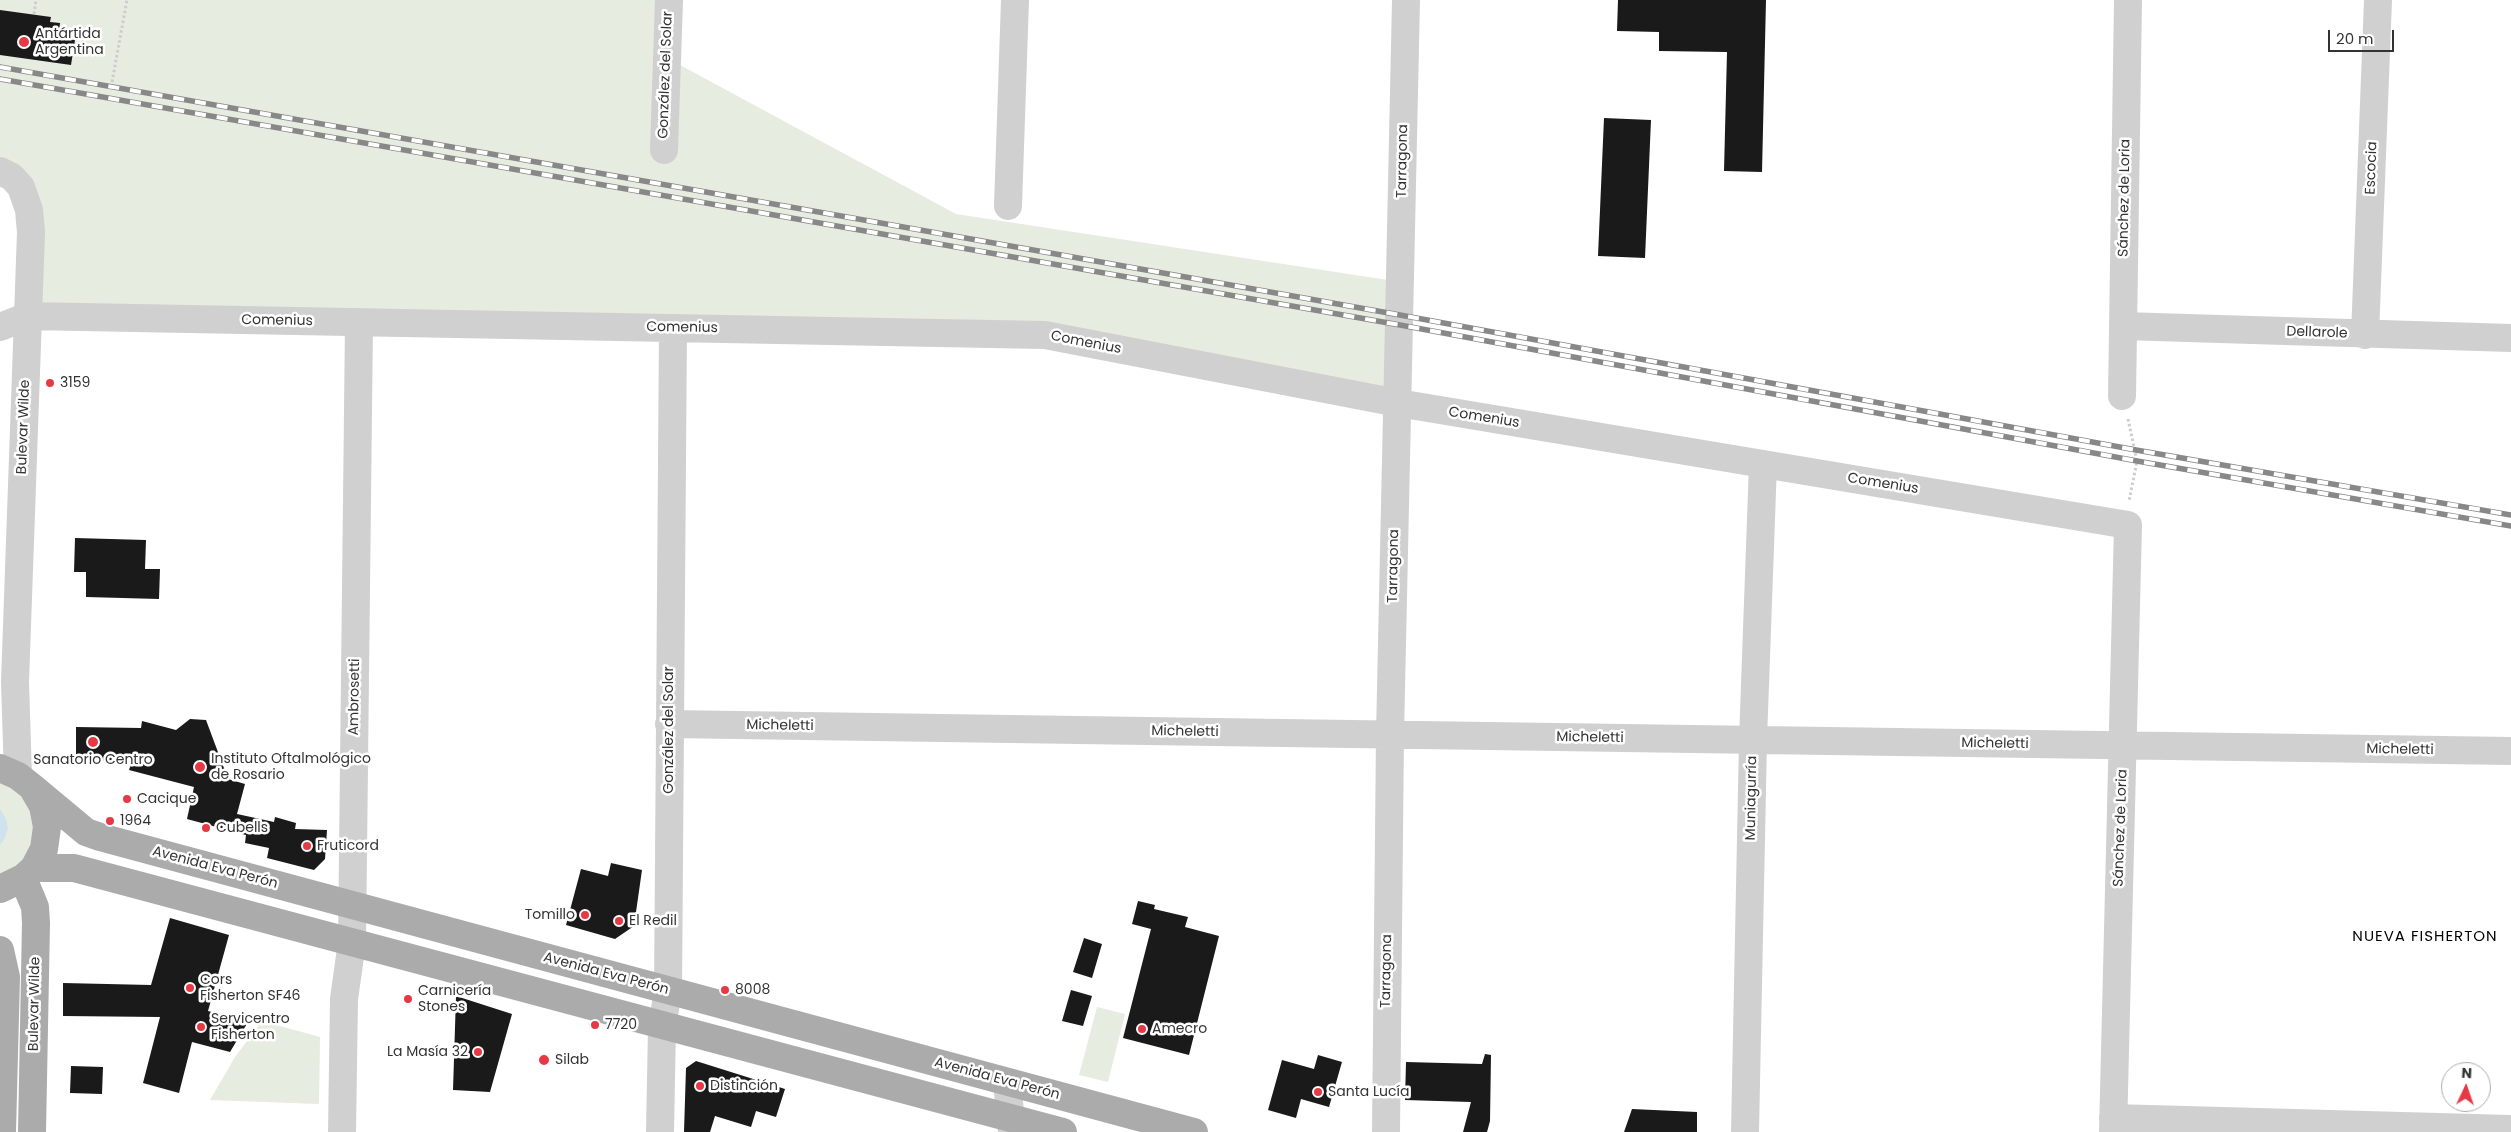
<!DOCTYPE html>
<meta charset="utf-8">
<style>
body{margin:0}
#map{position:relative;width:2511px;height:1132px;overflow:hidden;background:#fff;font-family:Poppins,sans-serif}
canvas{display:block}
.north{position:absolute;left:2441px;top:1062px;width:50px;height:50px;box-sizing:border-box;background:#fff;border:1px solid #adadad;border-radius:50%;rotate:3deg;font-size:14px;font-weight:700;line-height:20px;text-align:center;color:#333}
.north::after{content:'';display:block;margin:auto;width:18px;height:22px;background:#e63946;clip-path:polygon(50% 0,100% 100%,50% 72%,0 100%)}
.scale{position:absolute;left:2328px;top:30px;width:66px;height:22px;box-sizing:border-box;border:2px solid #333;border-top:0;padding-left:6px;font-size:15px;line-height:18px;white-space:nowrap;color:#333;-webkit-text-stroke:4px #fff;paint-order:stroke}
</style>
<div id="map">
<canvas width="2511" height="1132"></canvas>
<div class="north">N</div>
<div class="scale">20 m</div>
</div>
<script>
const ctx = document.querySelector('canvas').getContext('2d');
ctx.lineJoin = 'round';
function fill(path, color) {
  ctx.fillStyle = color;
  ctx.fill(path, 'evenodd');
}
function poly(rows) {
  const path = new Path2D();
  for (const r of rows) {
    path.moveTo(r[0], r[1]);
    for (let i = 2; i < r.length; i += 2) path.lineTo(r[i], r[i + 1]);
  }
  return path;
}
function trace(path, color, width, dash) {
  ctx.strokeStyle = color;
  ctx.lineWidth = width;
  ctx.lineCap = dash ? 'butt' : 'round';
  ctx.setLineDash(dash || []);
  ctx.stroke(path);
}
function label(font, color, halo, rows, align = 'center') {
  ctx.font = font + ' Poppins,sans-serif';
  ctx.lineWidth = 5;
  ctx.setLineDash([]);
  ctx.textBaseline = 'middle';
  ctx.strokeStyle = halo;
  ctx.fillStyle = color;
  for (const [text, x, y, turn = 0] of rows) {
    ctx.save();
    ctx.translate(x, y);
    ctx.rotate((+turn || 0) * Math.PI / 180);
    ctx.textAlign = isNaN(turn) ? turn : align;
    if (halo) ctx.strokeText(text, 0, 0);
    ctx.fillText(text, 0, 0);
    ctx.restore();
  }
}
const green = poly([
 [0,0,669,0,667,58,956,214,1401,282,1398,403,1045,335,28,316,31,232,0,171],
 [0,768,18,776,44,849,0,889],
 [1097,1007,1125,1014,1108,1082,1079,1075],
 [262,1021,320,1037,319,1104,210,1100,235,1057]
]);
const water = poly([
 [0,809,6,819,8,828,5,838,0,845]
]);
const building = poly([
 [1618,0,1766,0,1762,172,1724,171,1727,52,1659,51,1659,32,1617,31],
 [0,10,51,17,50,22,60,23,58,38,75,40,71,65,0,55],
 [1604,118,1651,120,1645,258,1598,256],
 [75,538,146,540,145,569,160,569,159,599,86,597,86,572,74,572],
 [190,719,206,720,228,779,245,784,237,814,274,822,275,817,296,823,295,829,327,830,325,859,314,870,267,858,269,848,245,843,246,835,187,819,194,787,129,770,132,761,76,760,76,727,141,728,142,721,176,730],
 [611,863,642,870,634,926,615,939,566,925,581,869,608,876],
 [1138,901,1155,905,1154,909,1188,917,1185,927,1219,936,1189,1055,1123,1038,1151,929,1132,924],
 [170,918,229,935,208,1011,248,1022,230,1052,192,1042,179,1093,143,1083,160,1017,63,1016,63,983,151,985],
 [1084,938,1102,944,1092,978,1073,972],
 [1071,990,1092,996,1083,1026,1062,1021],
 [456,996,512,1014,490,1092,453,1090],
 [1485,1054,1491,1055,1490,1121,1487,1132,1463,1132,1471,1102,1405,1100,1406,1062,1482,1064],
 [1318,1055,1342,1062,1329,1107,1301,1099,1296,1118,1268,1110,1282,1060,1314,1069],
 [696,1061,785,1089,776,1117,756,1111,751,1127,715,1116,710,1132,684,1132,686,1068],
 [71,1066,103,1067,102,1094,70,1093],
 [1632,1109,1697,1112,1697,1132,1624,1132]
]);
const path = poly([
 [34,14,36,0],
 [112,82,127,0],
 [2128,419,2137,461,2129,501]
]);
const minor = poly([
 [664,150,669,0],
 [0,171,12,177,21,187,29,210,31,232,15,682,18,776],
 [1008,206,1015,0],
 [2123,326,2511,338],
 [0,327,28,316,1045,335,1398,403,2128,525,2113,1132],
 [2365,335,2378,0],
 [2122,396,2128,0],
 [669,724,2511,751],
 [1007,1082,1012,1132],
 [2113,1118,2511,1129],
 [342,1132,344,999,352,942,359,322],
 [660,1132,662,1027,668,991,673,328],
 [1386,1132,1390,735,1406,0],
 [1745,1132,1753,740,1763,464]
]);
const major = poly([
 [0,768,18,776,32,787,43,806,47,827,44,849,34,868,23,878,0,889],
 [32,787,86,832,100,837,1194,1132],
 [34,868,74,868,1063,1132],
 [23,878,35,907,36,923,32,1132],
 [0,950,6,977,2,1132]
]);
const rail = poly([
 [0,67,1400,315,2136,450,2511,515],
 [0,79,1400,325,2137,461,2511,526]
]);
const markers = [
 [24,42,6,"#e63946"],
 [50,383,5,"#e63946"],
 [93,742,6,"#e63946"],
 [200,767,6,"#e63946"],
 [127,799,5,"#e63946"],
 [110,821,5,"#e63946"],
 [206,828,5,"#e63946"],
 [307,846,5,"#e63946"],
 [585,915,5,"#e63946"],
 [619,921,5,"#e63946"],
 [190,988,5,"#e63946"],
 [725,990,5,"#e63946"],
 [408,999,5,"#e63946"],
 [595,1025,5,"#e63946"],
 [201,1027,5,"#e63946"],
 [1142,1029,5,"#e63946"],
 [478,1052,5,"#e63946"],
 [544,1060,6,"#e63946"],
 [700,1086,5,"#e63946"],
 [1318,1092,5,"#e63946"]
];
const poiNames = [
 ["Antártida",35,34],
 ["Argentina",35,50],
 ["3159",60,383],
 ["Instituto Oftalmológico",211,759],
 ["de Rosario",211,775],
 ["Sanatorio Centro",93,760,"center"],
 ["Cacique",137,799],
 ["1964",120,821],
 ["Cubells",216,828],
 ["Fruticord",317,846],
 ["Tomillo",575,915,"right"],
 ["El Redil",629,921],
 ["Cors",200,980],
 ["Fisherton SF46",200,996],
 ["8008",735,990],
 ["Carnicería",418,991],
 ["Stones",418,1007],
 ["Servicentro",211,1019],
 ["Fisherton",211,1035],
 ["7720",605,1025],
 ["Amecro",1152,1029],
 ["La Masía 32",468,1052,"right"],
 ["Silab",555,1060],
 ["Distinción",710,1086],
 ["Santa Lucía",1328,1092]
];
const streetNames = [
 ["González del Solar",666,75,-88],
 ["Tarragona",1403,161,-89],
 ["Escocia",2372,168,-88],
 ["Sánchez de Loria",2125,198,-89],
 ["Comenius",277,321,1],
 ["Comenius",682,328,1],
 ["Dellarole",2317,333,2],
 ["Comenius",1086,343,11],
 ["Comenius",1484,418,9],
 ["Bulevar Wilde",24,427,-88],
 ["Comenius",1883,484,9],
 ["Tarragona",1394,566,-89],
 ["Ambrosetti",355,697,-89],
 ["Micheletti",780,726,1],
 ["González del Solar",669,730,-90],
 ["Micheletti",1185,732,1],
 ["Micheletti",1590,738,1],
 ["Micheletti",1995,744,1],
 ["Micheletti",2400,750,1],
 ["Muniagurría",1752,798,-89],
 ["Sánchez de Loria",2121,828,-88],
 ["Avenida Eva Perón",215,868,15],
 ["Tarragona",1387,971,-89],
 ["Avenida Eva Perón",606,974,15],
 ["Bulevar Wilde",35,1004,-89],
 ["Avenida Eva Perón",997,1079,15]
];
const neighbourhoodNames = [
 ["NUEVA FISHERTON",2425,937]
];
fill(green, '#e6ecdf');
fill(water, '#cfe2ee');
fill(building, '#1a1a1a');
trace(path, '#cdcdcd', 3, [2.5, 2.5]);
trace(minor, '#d0d0d0', 28);
trace(major, '#ababab', 28);
trace(rail, '#888', 5.5);
trace(rail, '#fff', 4, [11]);
for (const [x, y, r, color] of markers) {
  const dot = new Path2D();
  dot.arc(x, y, r, 0, 2 * Math.PI);
  ctx.fillStyle = color;
  ctx.fill(dot);
  trace(dot, '#fff', 2);
}
label('14px', '#333', '#fff', poiNames, 'left');
label('14px', '#333', '#fff', streetNames);
ctx.letterSpacing = '1px';
label('15px', '#000', '#fff', neighbourhoodNames);
ctx.letterSpacing = '0px';
</script>
